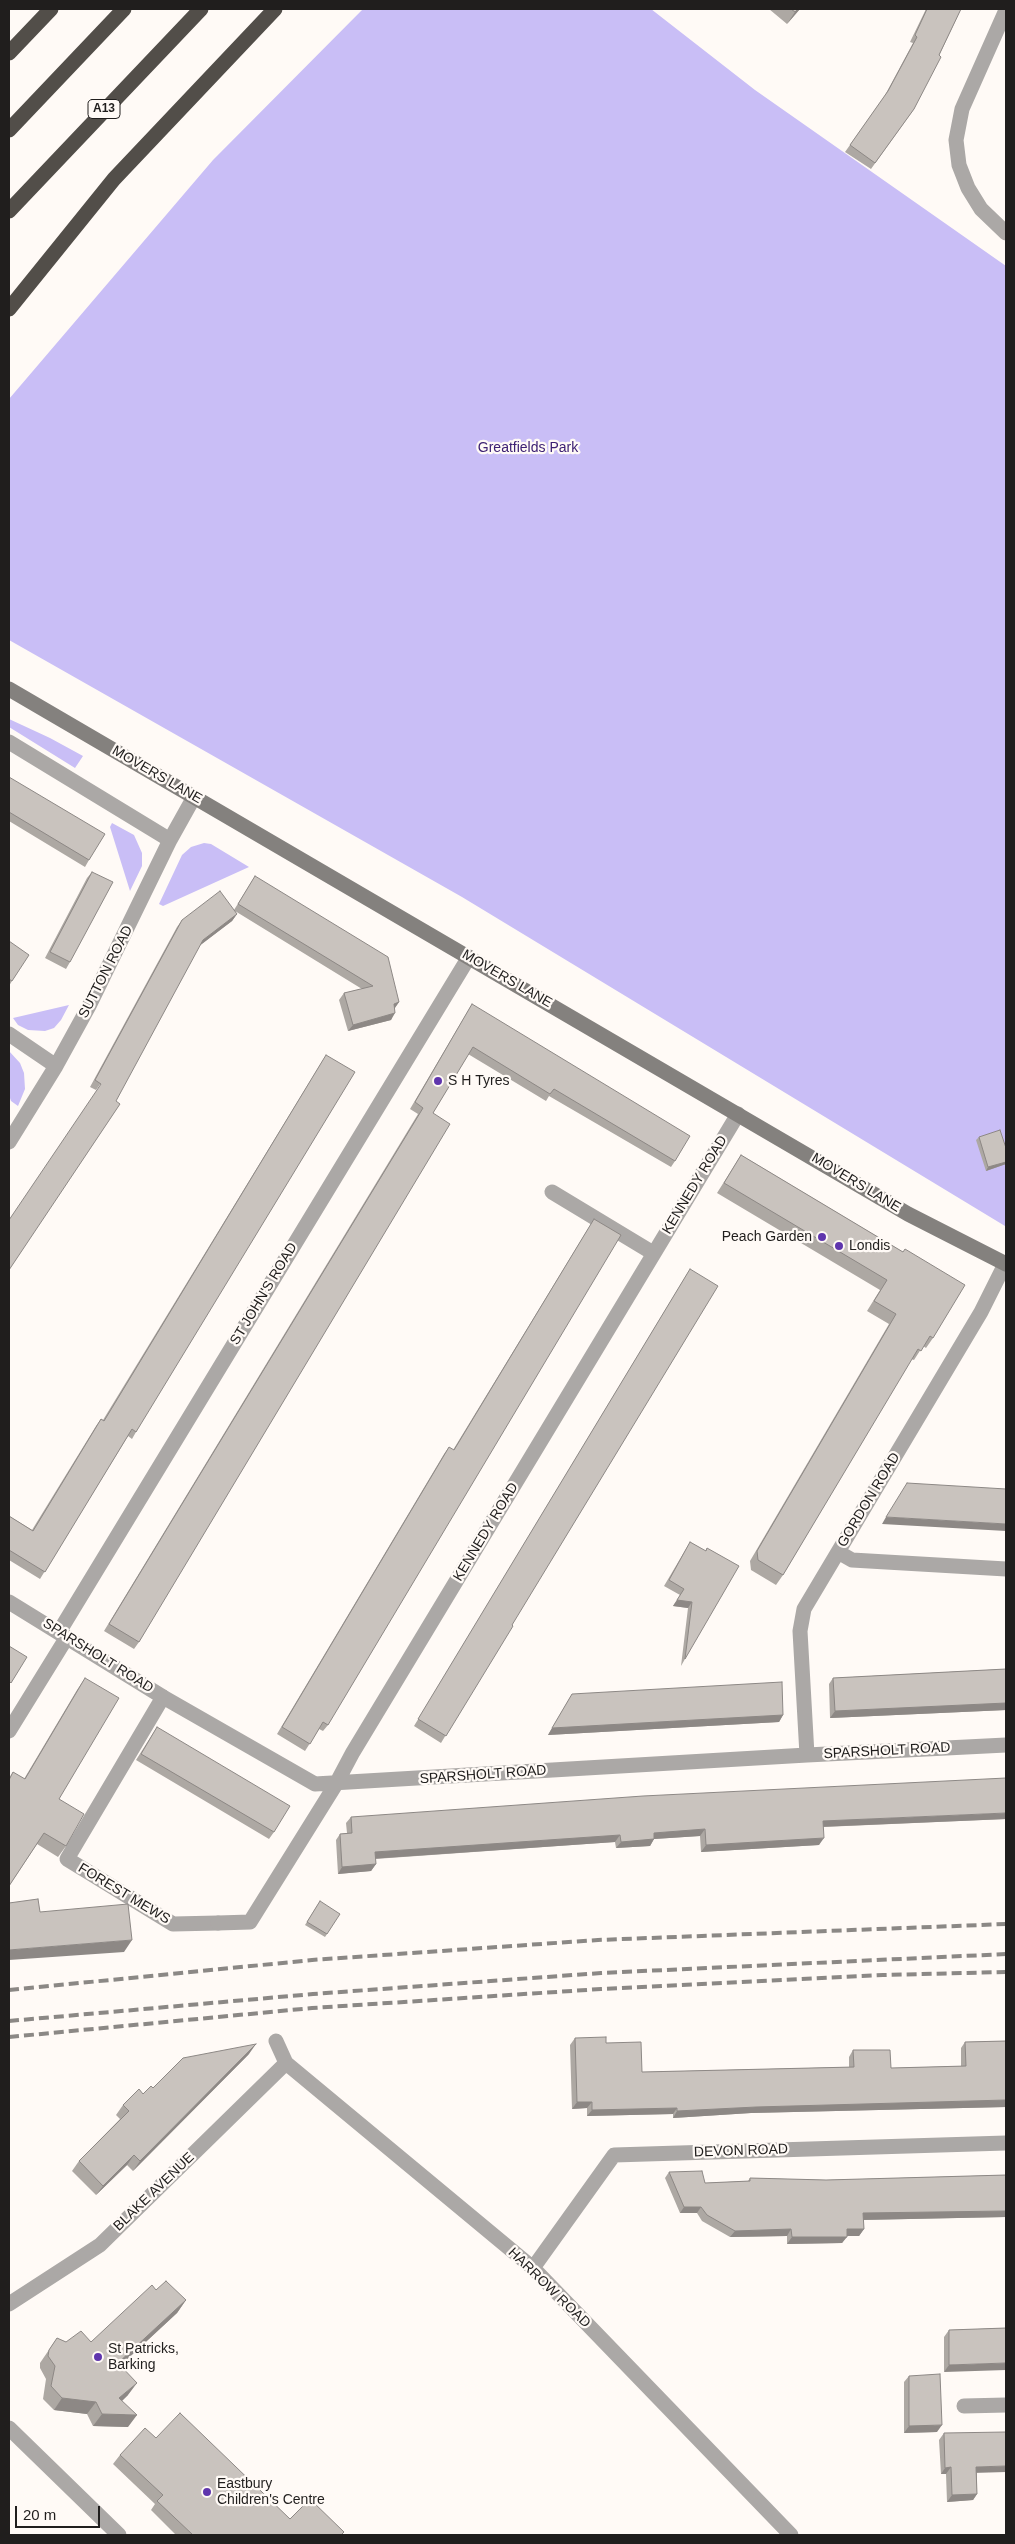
<!DOCTYPE html>
<style>
body{margin:0}
#map{position:relative;width:1015px;height:2544px;overflow:hidden;background:#fffaf6;font-family:Arial,sans-serif}
canvas{display:block}
.frame{position:absolute;inset:0;border:10px solid #201e1d;pointer-events:none}
.scale{position:absolute;left:15px;top:2506px;width:85px;height:22px;box-sizing:border-box;border:2px solid #201e1d;border-top:0;padding-left:6px;font-size:15px;line-height:18px;white-space:nowrap;color:#201e1d;-webkit-text-stroke:4px #fffaf6;paint-order:stroke}
</style>
<div id="map">
<canvas width="1015" height="2544"></canvas>
<div class="frame"></div>
<div class="scale">20 m</div>
</div>
<script>
const ctx = document.querySelector('canvas').getContext('2d');
ctx.lineJoin = 'round';
function fill(path, color) {
  ctx.fillStyle = color;
  ctx.fill(path, 'evenodd');
}
function poly(rows) {
  const path = new Path2D();
  for (const r of rows) {
    path.moveTo(r[0], r[1]);
    for (let i = 2; i < r.length; i += 2) path.lineTo(r[i], r[i + 1]);
  }
  return path;
}
function trace(path, color, width, dash) {
  ctx.strokeStyle = color;
  ctx.lineWidth = width;
  ctx.lineCap = dash ? 'butt' : 'round';
  ctx.setLineDash(dash || []);
  ctx.stroke(path);
}
function label(font, color, halo, rows, align = 'center') {
  ctx.font = font + ' Arial,sans-serif';
  ctx.lineWidth = 4.5;
  ctx.setLineDash([]);
  ctx.textBaseline = 'middle';
  ctx.strokeStyle = halo;
  ctx.fillStyle = color;
  for (const [text, x, y, turn = 0] of rows) {
    ctx.save();
    ctx.translate(x, y);
    ctx.rotate((+turn || 0) * Math.PI / 180);
    ctx.textAlign = isNaN(turn) ? turn : align;
    if (halo) ctx.strokeText(text, 0, 0);
    ctx.fillText(text, 0, 0);
    ctx.restore();
  }
}
const green = poly([
 [363,9,651,9,755,90,1006,266,1005,1226,462,897,9,640,9,399,213,160],
 [9,719,50,738,83,756,75,768,9,727],
 [112,823,134,835,142,853,142,866,130,891,110,827],
 [204,843,211,844,249,867,163,906,159,904,182,855,191,847],
 [69,1005,61,1020,54,1028,45,1031,28,1030,18,1025,13,1018],
 [9,1051,20,1063,24,1073,25,1089,18,1106,11,1101,9,1095]
]);
const lane = poly([
 [552,1192,653,1253],
 [163,1697,67,1859,173,1924,218,1923]
]);
const street = poly([
 [1006,10,962,109,956,140,959,165,968,188,981,209,1006,233],
 [9,742,170,840],
 [9,1034,56,1066],
 [9,1142,56,1066,89,1006,170,840,194,797],
 [838,1552,852,1560,1006,1569],
 [9,1602,163,1697,315,1784,807,1755,1006,1745],
 [59,1632,469,957],
 [9,1731,67,1637],
 [807,1755,800,1631,804,1609,981,1312,1005,1264],
 [218,1923,250,1922,336,1784,353,1752,738,1114],
 [276,2041,286,2063,533,2268,791,2535],
 [533,2268,614,2155,1006,2143],
 [9,2304,100,2245,286,2063],
 [964,2406,1006,2405],
 [9,2428,119,2535]
]);
const secondary = poly([
 [9,689,908,1214,1006,1264]
]);
const highway = poly([
 [9,53,51,9],
 [9,130,124,9],
 [9,211,201,9],
 [9,309,114,179,275,9]
]);
const rail = poly([
 [9,1990,312,1960,598,1940,1006,1924],
 [9,2021,313,1994,601,1973,1006,1954],
 [9,2037,312,2008,601,1989,883,1975,1006,1972]
]);
const wall = poly([
 [769,9,800,9,787,24],
 [926,9,961,9,914,109,871,169,845,152,884,97,913,43,910,42],
 [9,777,89,860,85,867,9,821],
 [92,872,70,962,66,969,45,958,87,878],
 [255,876,399,1002,395,1008,391,1020,348,1031,339,1000,344,993,362,989,235,911,237,914,232,921,200,945,96,1090,90,1087,177,927,182,920,234,910],
 [9,941,12,981,9,986],
 [472,1004,675,1161,671,1167,549,1096,546,1101,468,1054,433,1113,139,1642,134,1649,104,1631,418,1114,410,1109],
 [326,1055,136,1432,132,1439,128,1436,40,1579,9,1560,9,1516,32,1530,96,1426,101,1419,103,1420],
 [979,1137,1006,1148,1006,1164,986,1171,976,1140],
 [741,1155,903,1252,933,1338,926,1348,923,1346,914,1360,911,1359,783,1575,776,1585,751,1570,750,1561,889,1324,867,1311,880,1290,717,1193],
 [594,1219,328,1725,323,1731,319,1729,305,1751,277,1734,444,1454,449,1447,453,1450],
 [690,1269,512,1625,441,1743,414,1726],
 [690,1542,705,1551,707,1548,685,1659,681,1666,688,1608,673,1606,680,1595,664,1586],
 [1006,1669,1006,1710,830,1718,829,1684,833,1678],
 [85,1678,59,1799,66,1846,58,1857,37,1844,9,1886,9,1778,13,1772,24,1779,77,1690],
 [572,1694,783,1715,779,1722,548,1735],
 [157,1727,274,1832,269,1839,136,1760],
 [351,1817,1006,1819,823,1827,819,1845,701,1852,700,1836,654,1839,650,1846,616,1848,615,1842,375,1859,376,1864,371,1871,338,1874,336,1840,340,1834,347,1833,346,1823],
 [320,1901,327,1934,325,1937,305,1925],
 [575,2038,606,2043,642,2072,849,2067,849,2057,853,2050,891,2068,961,2066,961,2048,965,2042,1006,2041,1006,2107,751,2113,673,2118,673,2114,587,2116,587,2108,572,2109,570,2045],
 [249,2054,133,2171,127,2165,96,2195,72,2171,79,2161,120,2119,116,2115,123,2105,153,2088],
 [669,2172,705,2183,748,2181,750,2178,826,2180,1006,2175,1006,2217,863,2220,864,2229,859,2236,847,2236,842,2243,787,2244,787,2236,730,2237,702,2221,697,2213,680,2213,665,2178],
 [156,2290,186,2300,177,2313,120,2366,128,2395,122,2401,128,2427,93,2426,87,2414,54,2410,43,2399,46,2379,40,2368,40,2363,57,2338,66,2342,91,2342],
 [1006,2328,944,2372,944,2337,949,2330],
 [909,2376,937,2432,904,2433,904,2382],
 [944,2433,977,2473,977,2494,973,2500,947,2502,946,2474,941,2474,939,2440],
 [156,2438,290,2519,344,2532,341,2535,176,2535,151,2510,155,2504,113,2464,120,2455]
]);
const shadedWall = poly([
 [798,9,800,9,787,24,795,12],
 [237,914,232,921,198,947,203,940],
 [399,1002,394,1009,394,1004],
 [395,1013,391,1020,348,1031,353,1025],
 [1006,1162,1006,1164,986,1171,988,1167],
 [886,1517,1006,1524,1006,1531,882,1524],
 [677,1600,692,1602,688,1608,673,1606],
 [1006,1703,1006,1710,830,1718,835,1711],
 [783,1715,779,1722,548,1735,552,1728],
 [1006,1813,1006,1819,818,1827,823,1821],
 [705,1829,700,1836,654,1839,650,1846,616,1848,621,1842,654,1833],
 [620,1835,615,1842,370,1859,375,1852],
 [824,1838,819,1845,701,1852,706,1845],
 [376,1864,371,1871,338,1874,342,1867],
 [132,1940,124,1952,9,1960,9,1950],
 [256,2044,249,2054,133,2171,140,2161],
 [1006,2100,1006,2107,751,2113,673,2118,677,2111,756,2107],
 [577,2102,592,2102,587,2108,572,2109],
 [677,2108,673,2114,587,2116,592,2110],
 [134,2155,127,2165,96,2195,103,2186],
 [684,2207,701,2207,697,2213,680,2213],
 [1006,2211,1006,2217,859,2220,863,2213],
 [791,2229,787,2236,730,2237,735,2231],
 [847,2229,864,2229,859,2236,842,2236],
 [792,2237,847,2237,842,2243,787,2244],
 [186,2300,177,2313,109,2376,118,2363],
 [1006,2363,1006,2370,944,2372,949,2365],
 [137,2383,128,2395,111,2411,119,2398],
 [62,2398,96,2402,87,2414,54,2410],
 [102,2414,137,2415,128,2427,93,2426],
 [942,2425,937,2432,904,2433,909,2426],
 [1006,2466,1006,2472,972,2473,976,2467],
 [951,2467,946,2474,941,2474,945,2468],
 [977,2494,973,2500,947,2502,952,2495]
]);
const building = poly([
 [791,9,798,9,795,12,791,9],
 [927,9,961,9,939,55,941,57,914,109,875,163,850,145,888,91,917,37,915,35,927,9],
 [9,777,105,834,89,860,9,812,9,777],
 [92,872,113,882,70,962,50,952,92,872],
 [255,876,388,957,399,1002,394,1004,395,1013,353,1025,344,993,373,986,238,904,255,876],
 [220,891,237,914,203,940,116,1101,120,1104,9,1270,9,1220,101,1084,95,1080,182,920,220,891],
 [9,941,29,955,12,981,9,979,9,941],
 [472,1004,690,1136,675,1161,554,1089,550,1094,473,1047,433,1113,450,1124,139,1642,109,1624,423,1108,415,1102,472,1004],
 [326,1055,355,1072,136,1432,132,1429,45,1572,9,1550,9,1516,33,1531,101,1419,104,1421,326,1055],
 [1000,1130,1006,1148,1006,1162,988,1167,979,1137,1000,1130],
 [741,1155,903,1252,905,1249,965,1285,933,1338,930,1336,921,1351,918,1349,783,1575,758,1560,757,1551,896,1314,874,1301,887,1280,724,1183,741,1155],
 [594,1219,621,1235,328,1725,323,1722,310,1744,282,1727,449,1447,454,1450,594,1219],
 [690,1269,718,1286,512,1625,513,1626,446,1736,418,1719,690,1269],
 [907,1483,1006,1489,1006,1524,886,1517,907,1483],
 [690,1542,706,1551,707,1548,739,1566,685,1659,692,1602,677,1600,684,1589,669,1580,690,1542],
 [9,1646,27,1657,11,1683,9,1681,9,1646],
 [1006,1669,1006,1703,835,1711,833,1678,1006,1669],
 [85,1678,119,1698,59,1799,84,1814,66,1846,44,1833,9,1886,9,1780,13,1772,25,1779,85,1678],
 [782,1682,783,1715,552,1728,572,1694,782,1682],
 [157,1727,290,1806,274,1832,141,1754,157,1727],
 [1006,1778,1006,1813,823,1821,824,1838,706,1845,705,1829,654,1833,654,1839,621,1842,620,1835,375,1852,376,1864,342,1867,340,1834,352,1833,351,1817,643,1796,1006,1778],
 [38,1899,40,1912,128,1904,132,1940,9,1950,9,1903,38,1899],
 [320,1901,340,1914,327,1934,307,1922,320,1901],
 [606,2037,606,2043,641,2042,642,2072,854,2067,853,2050,890,2050,891,2068,966,2066,965,2042,1006,2041,1006,2100,756,2107,677,2111,677,2108,592,2110,592,2102,577,2102,575,2038,606,2037],
 [256,2044,140,2161,134,2155,103,2186,79,2161,129,2111,123,2105,139,2089,143,2094,151,2086,153,2088,183,2058,256,2044],
 [702,2171,705,2183,750,2181,750,2178,826,2180,1006,2175,1006,2211,863,2213,864,2229,847,2229,847,2237,792,2237,791,2229,735,2231,707,2215,701,2207,684,2207,669,2172,702,2171],
 [166,2281,186,2300,118,2363,137,2383,119,2398,137,2415,102,2414,96,2402,62,2398,51,2386,55,2366,48,2356,49,2350,57,2338,66,2342,81,2331,91,2342,152,2285,156,2290,166,2281],
 [1006,2328,1006,2363,949,2365,949,2330,1006,2328],
 [940,2374,942,2425,909,2426,909,2376,940,2374],
 [180,2413,290,2519,310,2499,344,2532,341,2535,193,2535,157,2501,163,2495,120,2455,145,2428,156,2438,180,2413],
 [1006,2432,1006,2466,976,2467,977,2494,952,2495,951,2467,945,2468,944,2433,1006,2432]
]);
const markers = [
 [438,1081,5,"#5f35ad"],
 [822,1237,5,"#5f35ad"],
 [839,1246,5,"#5f35ad"],
 [98,2357,5,"#5f35ad"],
 [207,2492,5,"#5f35ad"]
];
const shields = [
 [104,109,32]
];
const shieldNames = [
 ["A13",104,109]
];
const parkNames = [
 ["Greatfields Park",528,448]
];
const streetNames = [
 ["MOVERS LANE",157,775,30],
 ["SUTTON ROAD",106,972,-63],
 ["MOVERS LANE",507,979,30],
 ["MOVERS LANE",856,1183,31],
 ["KENNEDY ROAD",695,1185,-59],
 ["ST JOHN'S ROAD",264,1294,-59],
 ["GORDON ROAD",869,1500,-59],
 ["KENNEDY ROAD",486,1532,-59],
 ["SPARSHOLT ROAD",98,1656,32],
 ["SPARSHOLT ROAD",887,1751,-3],
 ["SPARSHOLT ROAD",483,1775,-4],
 ["FOREST MEWS",124,1894,31],
 ["DEVON ROAD",741,2151,-2],
 ["BLAKE AVENUE",154,2192,-44],
 ["HARROW ROAD",549,2288,44]
];
const poiNames = [
 ["S H Tyres",448,1081],
 ["Peach Garden",812,1237,"right"],
 ["Londis",849,1246],
 ["St Patricks,",108,2349],
 ["Barking",108,2365],
 ["Eastbury",217,2484],
 ["Children's Centre",217,2500]
];
fill(green, '#c9bef6');
trace(lane, '#aba8a6', 15);
trace(street, '#aba8a6', 15);
trace(secondary, '#84817e', 15);
trace(highway, '#524e49', 15);
trace(rail, '#8b8885', 4, [10, 5]);
fill(wall, '#ada8a3');
fill(shadedWall, '#8d8885');
fill(building, '#c9c3be');
trace(building, '#8d8885', 1);
for (const [x, y, r, color] of markers) {
  const dot = new Path2D();
  dot.arc(x, y, r, 0, 2 * Math.PI);
  ctx.fillStyle = color;
  ctx.fill(dot);
  trace(dot, '#fffaf6', 2);
}
for (const [x, y, w] of shields) {
  const box = new Path2D();
  box.roundRect(x - w / 2, y - 9.5, w, 19, 4);
  ctx.fillStyle = '#fffaf6';
  ctx.fill(box);
  trace(box, '#201e1d', 1);
}
label('bold 12px', '#201e1d', null, shieldNames);
label('14px', '#3d2073', '#fffaf6', parkNames);
label('14px', '#201e1d', '#fffaf6', streetNames);
label('14px', '#201e1d', '#fffaf6', poiNames, 'left');
</script>
